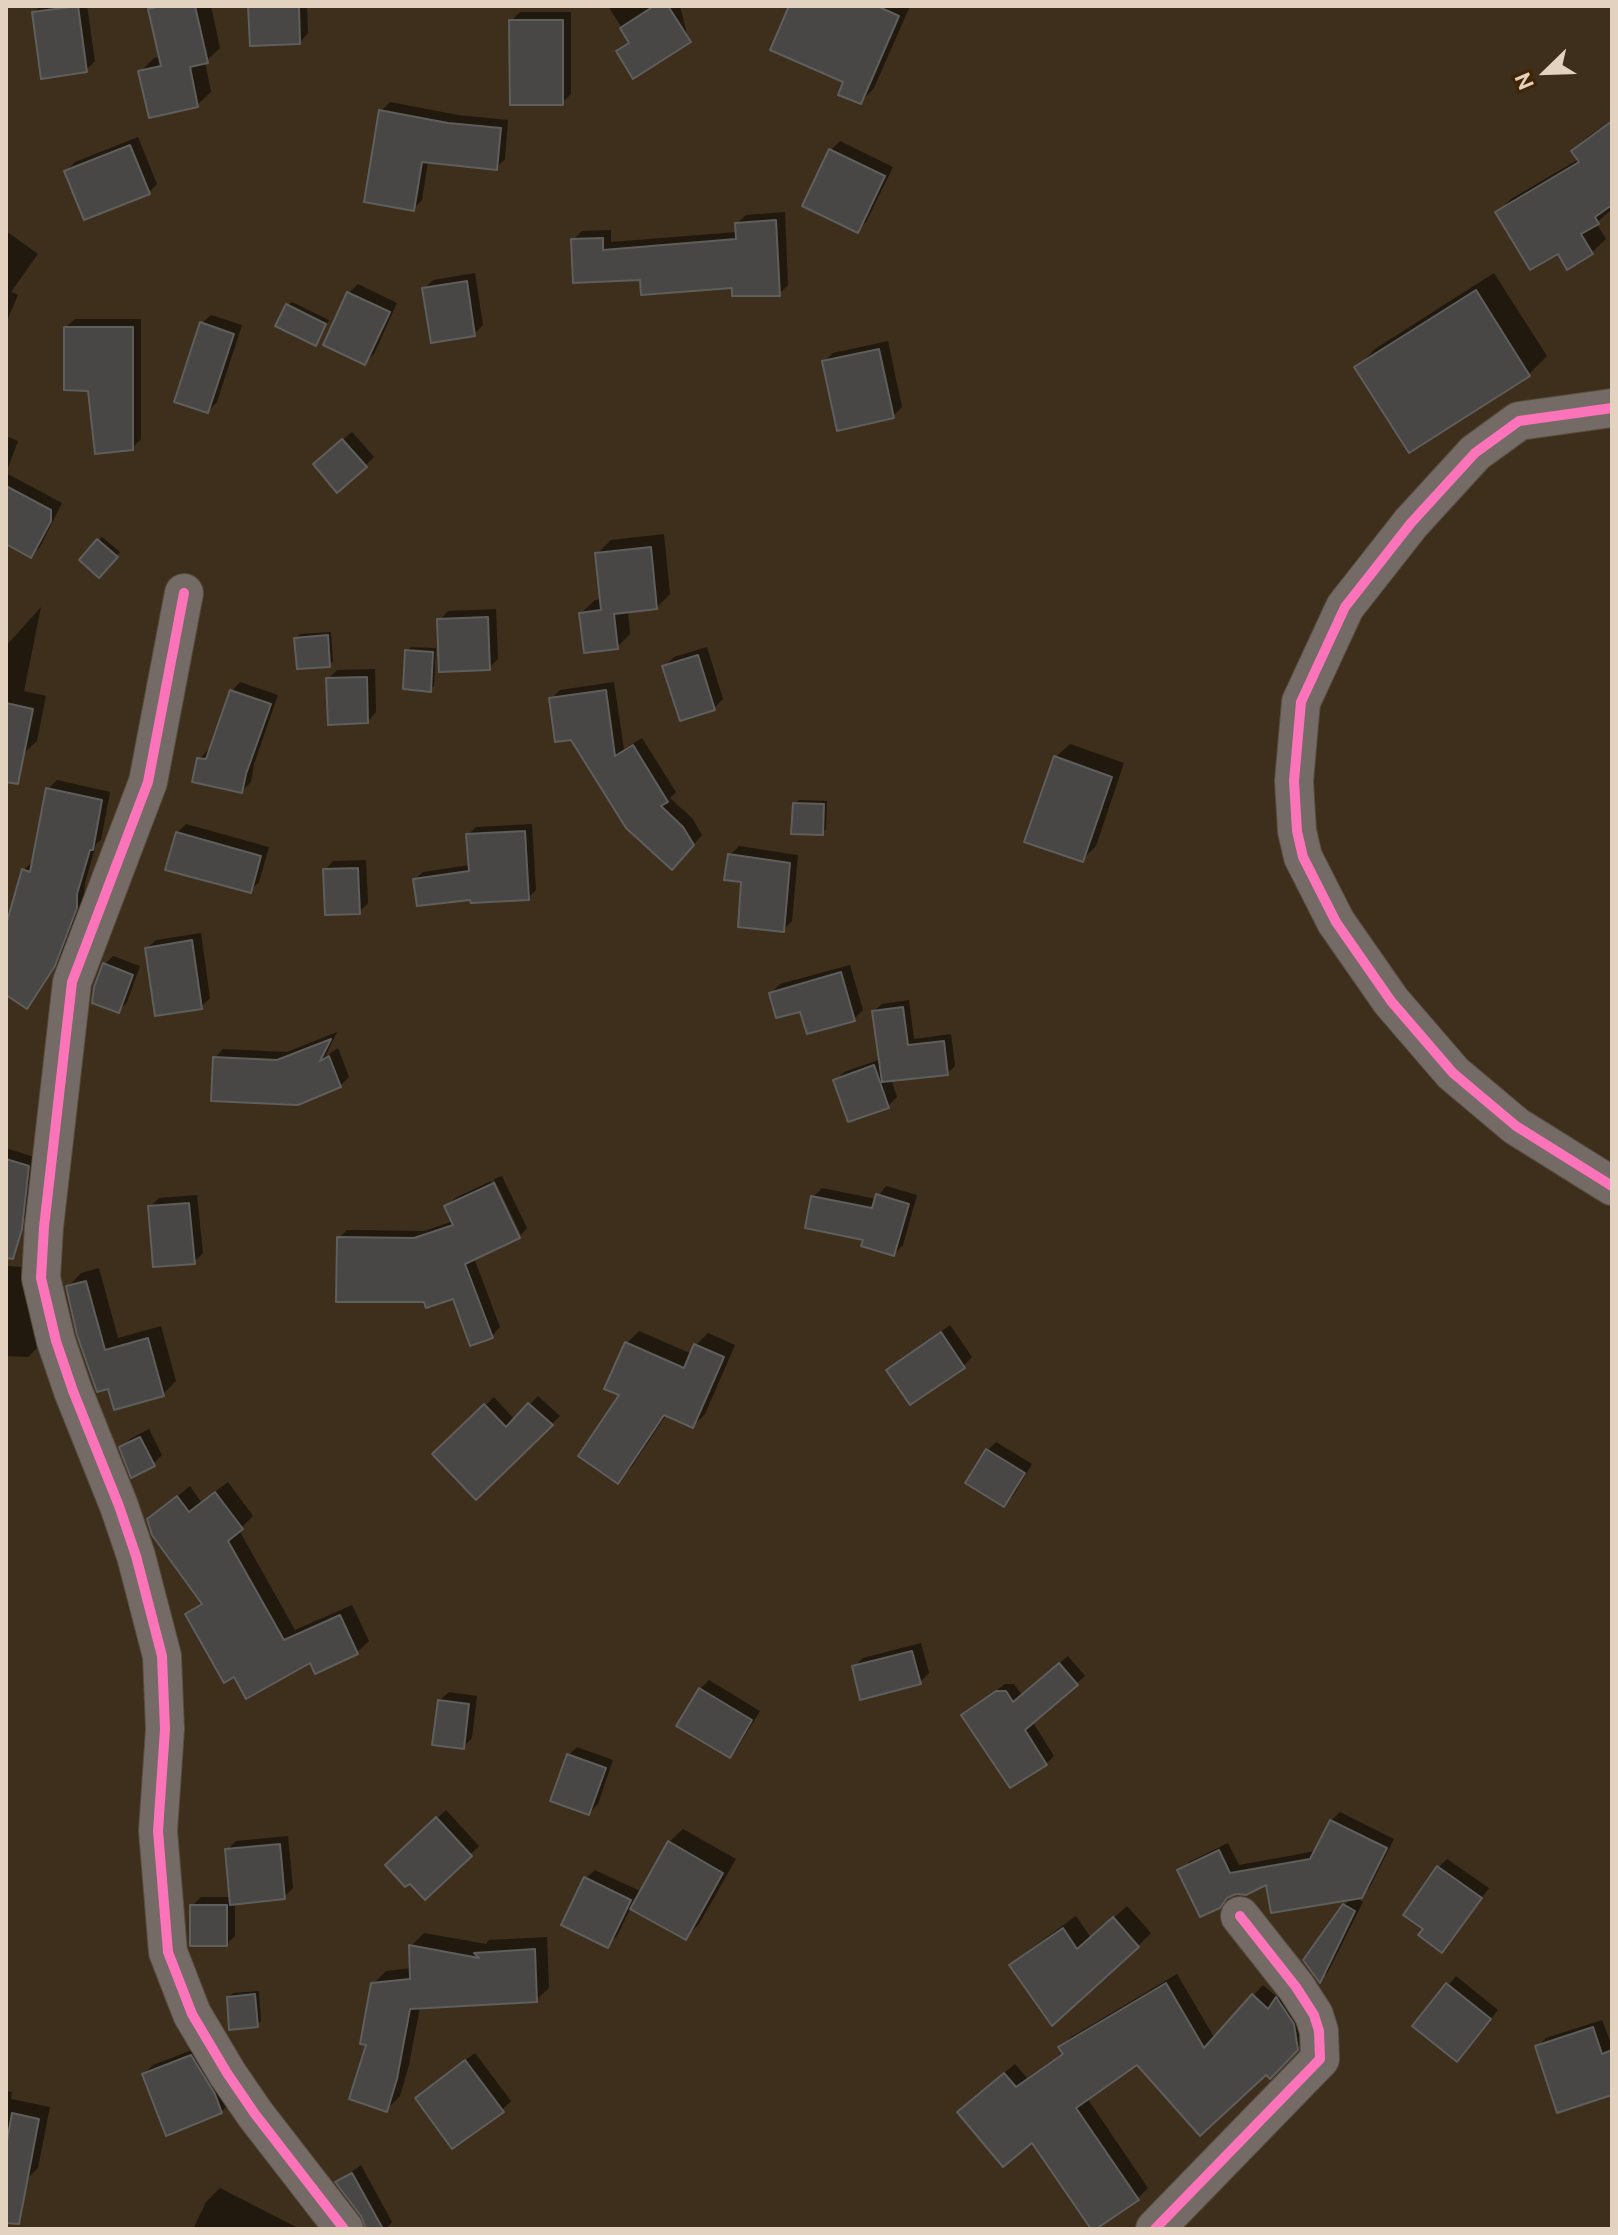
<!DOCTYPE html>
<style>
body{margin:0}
#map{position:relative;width:1618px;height:2235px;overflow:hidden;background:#3e2e1c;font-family:Ubuntu,sans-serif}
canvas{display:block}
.frame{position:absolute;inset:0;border:8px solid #e4d2c1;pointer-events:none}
.north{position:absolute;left:1506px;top:32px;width:80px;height:80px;-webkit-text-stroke:6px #402403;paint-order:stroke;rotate:247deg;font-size:22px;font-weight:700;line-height:32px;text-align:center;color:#e4d2c1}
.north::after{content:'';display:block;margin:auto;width:28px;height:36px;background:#e4d2c1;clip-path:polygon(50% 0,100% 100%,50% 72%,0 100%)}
</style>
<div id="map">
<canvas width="1618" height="2235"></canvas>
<div class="frame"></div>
<div class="north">N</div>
</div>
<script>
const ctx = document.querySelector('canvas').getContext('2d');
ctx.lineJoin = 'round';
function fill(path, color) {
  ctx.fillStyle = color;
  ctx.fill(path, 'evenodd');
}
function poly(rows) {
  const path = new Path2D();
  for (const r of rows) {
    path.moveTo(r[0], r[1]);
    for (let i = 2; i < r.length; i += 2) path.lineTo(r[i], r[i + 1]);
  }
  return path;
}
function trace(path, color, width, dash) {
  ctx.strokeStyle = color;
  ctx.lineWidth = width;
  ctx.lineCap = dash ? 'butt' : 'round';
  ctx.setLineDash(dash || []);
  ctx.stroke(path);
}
const shadow = poly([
 [40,6,87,6,95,61,86,70,34,12],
 [154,6,211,6,220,48,205,62,211,92,197,105,140,72,154,58,161,57,150,10],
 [250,6,307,6,308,33,300,42],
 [608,6,680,6,688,38,618,51,630,41],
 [792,6,910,6,874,88,861,102],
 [520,12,571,12,571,94,562,103,511,21],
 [390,102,458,115,508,120,505,159,496,168,428,161,422,200,413,209,381,111],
 [1612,120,1612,202,1609,204,1612,209,1596,223,1606,239,1592,252,1568,267,1558,251,1498,212,1511,199,1579,159,1573,151,1587,137],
 [138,137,157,184,148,193,66,171,75,162],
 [840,141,893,167,866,222,857,230,831,150],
 [785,212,788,285,779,294,734,286,642,278,573,240,582,231,611,230,611,242,737,232,737,223,746,215],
 [6,231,38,254,11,292,18,295,6,323],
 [475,273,483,325,474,334,424,289,433,280],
 [1494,273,1547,356,1529,374,1410,450,1357,367,1375,349],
 [358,284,397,303,374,354,365,362,349,293],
 [292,302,329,320,315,344,288,305],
 [211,315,242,325,217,402,208,411,202,323],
 [75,319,141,319,141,439,132,448,90,389,66,327],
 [888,341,902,407,893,416,824,362,833,353],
 [352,432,374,457,365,466,324,456],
 [6,436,18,441,6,473,62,503,40,547,31,555,6,542],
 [664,534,670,594,656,608,628,610,630,634,617,647,581,613,595,600,602,599,597,554,611,540],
 [102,537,120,552,99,575,82,560],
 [41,607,24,691,46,696,37,741,23,754,6,751,6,646],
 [496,609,498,659,489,668,440,620,448,611],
 [331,632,333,661,329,665,296,638,300,634],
 [411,647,436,648,434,686,430,689,407,651],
 [707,647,723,699,714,708,665,666,674,657],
 [375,669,376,712,368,721,328,679,337,670],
 [240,682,278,695,254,764,251,782,242,791,199,759,208,750,211,750,232,691],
 [614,682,624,749,642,738,676,792,670,798,692,818,702,835,681,859,551,699,560,690],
 [1070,744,1124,763,1096,846,1082,860,1056,757],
 [57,780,110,792,101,840,96,844,85,883,84,898,63,955,39,992,31,1000,6,992,6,920,12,910,24,870,32,862,48,789],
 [799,800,827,801,826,829,822,833,795,804],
 [186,824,269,847,259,882,250,891,177,833],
 [532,824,536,890,528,898,415,879,423,872,470,865,468,835,476,827],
 [739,846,798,855,792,921,783,930,744,881,730,855],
 [366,860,368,903,359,912,325,870,333,861],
 [201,933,210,998,201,1007,147,948,156,940],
 [113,956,140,966,127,1002,119,1011,104,965],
 [850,965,863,1010,854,1019,771,993,780,984],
 [909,1000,914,1039,951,1034,955,1066,948,1073,891,1079,897,1097,888,1106,835,1081,844,1072,881,1059,874,1011,882,1004],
 [337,1032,325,1057,338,1048,349,1077,340,1086,215,1058,223,1049,287,1052],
 [6,1148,37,1158,31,1211,22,1220,6,1215],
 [502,1176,527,1228,521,1235,494,1179],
 [491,1181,517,1236,519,1236,474,1258,500,1327,492,1336,454,1297,425,1300,339,1238,347,1230,424,1231,454,1221,447,1206,455,1198],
 [886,1186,917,1195,903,1245,894,1254,865,1238,813,1197,822,1188,876,1199],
 [197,1195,203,1253,194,1262,150,1207,159,1198],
 [6,1266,25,1267,40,1345,28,1357,6,1356],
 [99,1268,118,1338,161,1326,176,1381,163,1394,109,1387,68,1287,81,1273],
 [950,1325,972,1357,963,1366,889,1370],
 [639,1331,692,1354,696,1345,708,1333,735,1345,705,1414,693,1426,667,1414,630,1469,618,1481,622,1394,607,1388,627,1343],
 [538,1396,560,1416,476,1498,434,1454,494,1397,515,1420],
 [149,1429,162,1455,153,1464,122,1448,130,1439],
 [996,1442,1032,1464,1013,1496,1004,1504,987,1451],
 [228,1482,253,1516,239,1530,295,1630,352,1605,369,1641,357,1652,316,1671,311,1661,235,1675,188,1614,203,1601,149,1520,190,1486,201,1502],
 [921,1643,929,1673,920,1682,854,1667,863,1658],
 [1068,1656,1085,1676,1032,1721,1054,1756,1046,1764,963,1715,1005,1684,1014,1684,1022,1695],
 [709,1680,760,1711,738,1747,729,1756,700,1689],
 [449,1692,477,1696,472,1738,463,1747,440,1700],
 [577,1747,613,1760,598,1804,589,1813,568,1756],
 [446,1810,479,1846,425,1897,410,1881,387,1865],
 [1340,1812,1394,1839,1370,1887,1361,1896,1355,1897,1363,1902,1328,1972,1320,1980,1344,1905,1352,1898,1268,1882,1180,1871,1189,1862,1228,1843,1239,1865,1316,1851,1331,1821],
 [683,1829,736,1859,699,1924,686,1937,631,1907,617,1936,608,1945,586,1878,595,1870,642,1892,669,1842],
 [288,1836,293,1888,284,1897,235,1902,235,1936,226,1944,192,1906,201,1897,232,1897,227,1850,236,1841],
 [1447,1859,1489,1888,1442,1951,1439,1867],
 [1127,1906,1151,1933,1138,1946,1012,1965,1025,1953,1076,1916,1091,1938],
 [424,1933,486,1944,489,1940,547,1937,549,1988,536,2000,420,2007,409,2065,400,2096,387,2109,368,2043,373,1984,386,1971,412,1968,411,1946],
 [1177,1974,1215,2039,1263,1985,1278,1998,1287,1989,1307,2038,1270,2076,1266,2073,1137,2063,1087,2098,1148,2188,1138,2198,1032,2140,970,2101,1015,2064,1027,2078,1064,2052,1060,2047,1071,2037],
 [1456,1976,1498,2010,1457,2060,1415,2026],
 [259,1991,261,2021,257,2025,229,1997,233,1993],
 [1602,2020,1612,2046,1612,2093,1537,2047,1546,2038],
 [200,2047,230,2103,221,2112,144,2074,153,2065],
 [475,2053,511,2101,502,2110,426,2090],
 [6,2091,12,2092,11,2099,50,2107,38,2168,26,2180,6,2176],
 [361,2165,392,2222,386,2229,367,2229,364,2215,338,2182],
 [220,2188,300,2229,193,2229,206,2202]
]);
const building = poly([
 [78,6,87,72,41,79,32,12,78,6],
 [161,6,195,6,208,63,190,67,198,107,149,118,138,71,161,66,148,9,161,6],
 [248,6,299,6,300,44,250,46,248,6],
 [654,6,668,6,691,42,633,79,616,51,629,43,620,28,654,6],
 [789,6,877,6,899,16,861,104,838,95,843,82,770,50,789,6],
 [509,20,563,20,563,105,510,105,509,20],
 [379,110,448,123,501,128,497,170,422,162,414,211,364,202,379,110],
 [1612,121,1612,205,1595,217,1599,224,1581,234,1593,254,1567,270,1558,254,1530,270,1495,212,1579,162,1571,151,1612,121],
 [130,145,150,194,84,220,64,171,130,145],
 [829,149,885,176,858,233,802,206,829,149],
 [776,220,780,296,732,296,732,288,641,295,640,280,573,283,571,239,603,238,603,250,736,239,735,223,776,220],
 [467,281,475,336,431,343,422,288,467,281],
 [1476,290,1530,376,1409,453,1354,367,1476,290],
 [347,292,390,312,365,365,323,345,347,292],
 [286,304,326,324,316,346,275,326,286,304],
 [200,322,234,334,208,413,174,402,200,322],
 [64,327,133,327,133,450,95,454,88,391,64,390,64,327],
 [879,349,894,418,837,431,822,361,879,349],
 [342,439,367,467,337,493,313,464,342,439],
 [6,486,51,510,51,521,31,558,6,544,6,486],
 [97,539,118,557,99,578,79,560,97,539],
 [651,547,657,609,614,614,618,649,584,653,579,613,601,610,595,553,651,547],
 [488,617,490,670,439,672,437,619,488,617],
 [328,635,330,667,297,669,294,638,328,635],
 [405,650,433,652,431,692,403,689,405,650],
 [698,655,715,710,680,721,662,666,698,655],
 [367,677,368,723,328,725,326,678,367,677],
 [230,690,271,704,246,774,242,793,192,782,197,758,206,759,230,690],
 [606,690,615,756,633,745,668,802,661,806,683,827,694,845,672,870,626,828,571,740,555,742,549,698,606,690],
 [6,703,33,709,18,784,6,782,6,703],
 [1054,756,1112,777,1083,862,1024,842,1054,756],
 [46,788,102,800,93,850,90,850,77,894,77,908,55,966,27,1009,6,995,6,925,22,869,30,872,46,788],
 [793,803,824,804,823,835,791,834,793,803],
 [525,831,529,900,471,903,470,900,417,906,413,879,469,871,466,834,525,831],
 [176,832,261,856,251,893,165,870,176,832],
 [728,854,790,863,784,932,738,927,741,882,724,880,728,854],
 [358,868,360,914,325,915,323,869,358,868],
 [192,940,202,1009,155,1016,145,948,192,940],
 [103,963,133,975,119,1013,92,1003,94,987,103,963],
 [841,972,855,1021,807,1034,800,1012,776,1018,769,993,841,972],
 [903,1007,908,1045,944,1041,948,1075,882,1082,872,1011,903,1007],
 [331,1039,320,1061,329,1056,341,1087,298,1105,211,1101,213,1057,277,1060,331,1039],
 [874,1065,889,1108,848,1122,833,1080,874,1065],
 [6,1159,29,1166,22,1229,13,1259,6,1258,6,1159],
 [494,1183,520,1238,465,1264,493,1338,470,1346,453,1299,426,1308,424,1302,336,1302,337,1237,414,1238,453,1225,444,1206,494,1183],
 [876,1194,909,1204,894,1256,861,1246,863,1240,805,1228,811,1196,872,1208,876,1194],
 [189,1203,195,1264,153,1267,148,1206,189,1203],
 [86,1281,105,1350,148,1338,164,1396,114,1410,108,1389,97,1392,77,1335,66,1286,86,1281],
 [941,1332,965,1368,910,1405,886,1370,941,1332],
 [625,1342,684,1368,694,1344,724,1357,693,1428,664,1415,618,1484,578,1456,619,1395,604,1389,625,1342],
 [528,1403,553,1425,476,1500,432,1454,484,1404,506,1427,528,1403],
 [140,1437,155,1466,131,1478,119,1447,140,1437],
 [986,1449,1025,1473,1004,1507,965,1483,986,1449],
 [215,1492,243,1529,228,1541,284,1640,340,1615,358,1654,315,1674,310,1663,246,1699,234,1677,224,1683,185,1614,202,1604,152,1535,147,1519,177,1496,189,1512,215,1492],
 [912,1651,921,1684,860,1700,852,1666,912,1651],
 [1059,1663,1078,1685,1025,1730,1047,1765,1010,1788,961,1715,996,1691,1006,1691,1013,1702,1059,1663],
 [699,1688,752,1720,730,1758,676,1726,699,1688],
 [438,1700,469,1704,464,1749,432,1745,438,1700],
 [567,1754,606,1768,589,1815,550,1801,567,1754],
 [436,1817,472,1856,425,1900,410,1884,405,1887,385,1865,436,1817],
 [1330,1820,1387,1848,1362,1898,1271,1913,1266,1885,1246,1895,1236,1894,1227,1898,1220,1908,1200,1917,1177,1870,1219,1850,1230,1873,1310,1859,1330,1820],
 [668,1841,723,1873,686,1940,630,1909,668,1841],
 [280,1844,285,1899,230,1905,225,1849,280,1844],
 [1437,1866,1482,1898,1442,1953,1418,1935,1423,1929,1403,1915,1437,1866],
 [584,1877,631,1900,608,1948,561,1925,584,1877],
 [1343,1904,1355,1911,1320,1983,1303,1960,1343,1904],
 [190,1905,227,1905,227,1946,190,1946,190,1905],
 [1113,1917,1139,1947,1052,2026,1009,1965,1063,1928,1077,1949,1113,1917],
 [409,1945,479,1958,474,1953,535,1949,537,2002,410,2009,397,2079,387,2112,349,2099,366,2045,360,2044,371,1983,410,1979,409,1945],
 [1166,1983,1204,2048,1252,1994,1268,2009,1276,1997,1294,2024,1298,2050,1270,2079,1266,2075,1200,2136,1137,2065,1076,2108,1139,2200,1096,2229,1091,2229,1032,2143,1003,2167,957,2112,1004,2073,1016,2087,1063,2054,1058,2047,1166,1983],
 [1446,1983,1491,2019,1457,2062,1412,2026,1446,1983],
 [255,1994,258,2027,229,2030,227,1997,255,1994],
 [1593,2027,1602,2054,1612,2050,1612,2095,1557,2113,1535,2046,1593,2027],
 [191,2055,215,2094,222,2113,166,2136,142,2074,191,2055],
 [465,2060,504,2112,452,2149,415,2098,465,2060],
 [12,2113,39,2119,19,2224,6,2223,6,2147,12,2113],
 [352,2173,383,2229,366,2229,361,2216,335,2182,352,2173]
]);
const street = poly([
 [1612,408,1519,421,1475,453,1411,523,1345,607,1301,702,1294,781,1297,831,1303,857,1336,922,1391,1001,1453,1073,1516,1126,1612,1186],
 [184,593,148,782,72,982,44,1227,41,1278,56,1341,73,1391,119,1506,136,1556,162,1656,165,1729,158,1831,168,1952,192,2014,227,2073,255,2114,344,2229],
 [1155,2229,1320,2059,1319,2031,1314,2015,1296,1987,1240,1916]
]);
const cycleway = poly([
 [1612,408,1519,421,1475,453,1411,523,1345,607,1301,702,1294,781,1297,831,1303,857,1336,922,1391,1001,1453,1073,1516,1126,1612,1186],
 [184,593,148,782,72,982,44,1227,41,1278,56,1341,73,1391,119,1506,136,1556,162,1656,165,1729,158,1831,168,1952,192,2014,227,2073,255,2114,344,2229],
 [1155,2229,1320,2059,1319,2031,1314,2015,1296,1987,1240,1916]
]);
fill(shadow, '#0007');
fill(building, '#494745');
trace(building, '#5e5e5c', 2);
trace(street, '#594c3c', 40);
trace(street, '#746a66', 38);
trace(cycleway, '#fb73b8', 10);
</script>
